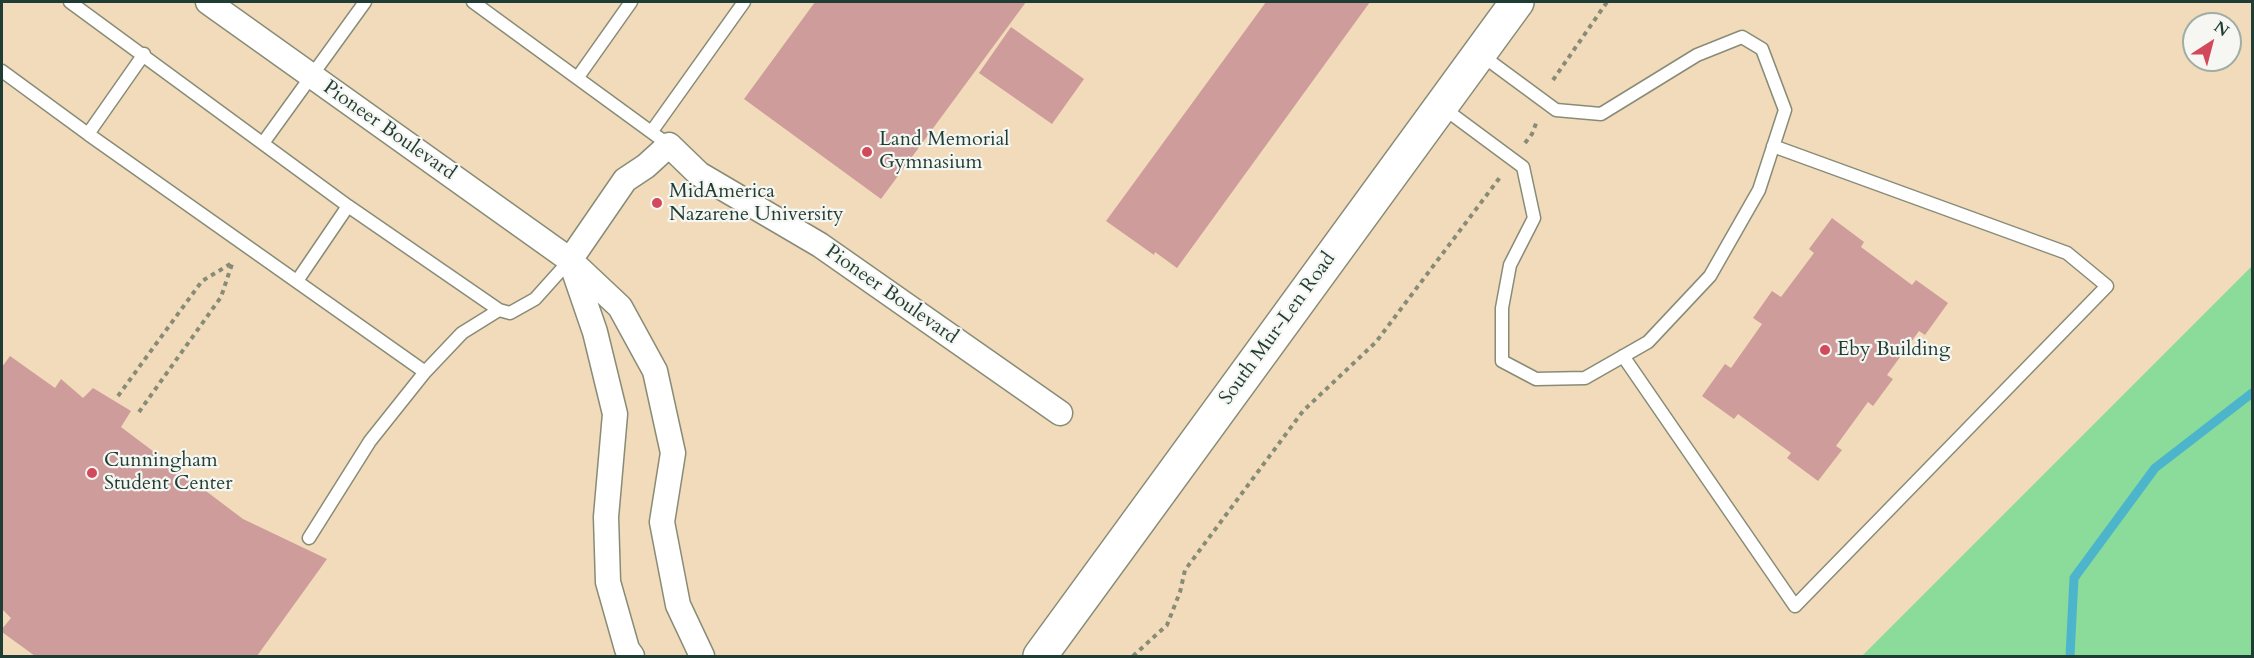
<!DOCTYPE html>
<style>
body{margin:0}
#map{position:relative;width:2254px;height:658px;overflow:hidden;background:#f1dbba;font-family:Cardo,serif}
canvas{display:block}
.frame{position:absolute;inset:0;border:3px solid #1f3d34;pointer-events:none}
.north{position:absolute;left:2182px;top:12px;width:60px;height:60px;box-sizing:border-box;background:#f6f6f2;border:2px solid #a0aca6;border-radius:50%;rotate:36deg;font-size:16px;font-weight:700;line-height:24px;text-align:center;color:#1f3d34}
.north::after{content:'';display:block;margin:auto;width:21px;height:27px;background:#d1495b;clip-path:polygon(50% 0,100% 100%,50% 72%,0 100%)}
</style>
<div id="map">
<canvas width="2254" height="658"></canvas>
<div class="frame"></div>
<div class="north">N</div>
</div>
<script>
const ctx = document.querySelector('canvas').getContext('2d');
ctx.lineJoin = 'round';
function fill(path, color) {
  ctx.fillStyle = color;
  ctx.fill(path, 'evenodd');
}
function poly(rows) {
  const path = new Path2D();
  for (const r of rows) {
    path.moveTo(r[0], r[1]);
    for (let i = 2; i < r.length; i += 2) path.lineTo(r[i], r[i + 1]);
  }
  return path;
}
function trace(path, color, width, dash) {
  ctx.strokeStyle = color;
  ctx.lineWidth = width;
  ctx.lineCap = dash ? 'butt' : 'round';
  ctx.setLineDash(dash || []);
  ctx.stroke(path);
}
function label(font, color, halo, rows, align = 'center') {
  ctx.font = font + ' Cardo,serif';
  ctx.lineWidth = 4.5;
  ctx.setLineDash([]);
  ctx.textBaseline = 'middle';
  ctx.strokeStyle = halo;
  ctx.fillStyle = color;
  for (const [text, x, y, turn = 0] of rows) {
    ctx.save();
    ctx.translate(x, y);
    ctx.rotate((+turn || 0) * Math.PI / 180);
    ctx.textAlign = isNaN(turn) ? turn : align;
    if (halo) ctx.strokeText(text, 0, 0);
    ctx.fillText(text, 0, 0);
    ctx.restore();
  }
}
const green = poly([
 [2252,266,2252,656,1862,656]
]);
const stream = poly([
 [2070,656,2074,578,2155,468,2252,393]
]);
const building = poly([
 [815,2,1026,2,881,199,744,99],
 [1266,2,1370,2,1177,268,1155,252,1154,255,1106,221],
 [1011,27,1084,79,1052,124,979,73],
 [1832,218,1864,242,1861,247,1912,285,1916,280,1948,303,1925,335,1919,331,1887,375,1893,379,1873,406,1868,402,1836,446,1842,450,1818,481,1787,458,1791,453,1738,414,1734,419,1702,396,1725,364,1731,368,1762,324,1753,318,1772,291,1781,297,1814,253,1809,249],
 [10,356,55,388,61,379,83,398,93,388,131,411,121,427,243,519,327,559,257,656,35,656,2,632,2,629,11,618,2,609,2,367]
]);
const path = poly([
 [1553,80,1607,2],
 [1525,143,1532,134,1537,121],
 [118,396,202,281,232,263],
 [139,412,221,297,232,264],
 [1133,656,1167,625,1180,592,1185,570,1303,411,1376,342,1501,176]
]);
const service = poly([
 [70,2,348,206,499,310,510,313,535,299,570,260],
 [473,2,669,145],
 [2,71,88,134,144,54],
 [578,77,631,2],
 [1442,107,1523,167,1534,218,1510,265,1502,308,1502,361,1536,379,1585,378,1648,342,1710,276,1759,190,1785,110,1762,49,1742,37,1697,55,1601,114,1556,110,1480,54],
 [652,131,744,2],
 [88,134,425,372],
 [263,143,365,2],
 [297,281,348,206],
 [1623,356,1795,606,2107,286,2067,253,1773,146],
 [309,538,370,441,425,372,462,333,499,310]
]);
const minor = poly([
 [208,2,570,260,620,307,655,371,673,453,662,522,678,605,702,656],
 [570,260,625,180,646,166,669,145,699,174,820,245,1060,413],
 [572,265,595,332,615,414,606,517,608,582,627,649,632,656]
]);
const secondary = poly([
 [1040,656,1517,2]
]);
const markers = [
 [867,152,6,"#d1495b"],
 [657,203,6,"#d1495b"],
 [1825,350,6,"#d1495b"],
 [92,473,6,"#d1495b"]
];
const streetNames = [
 ["Pioneer Boulevard",389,131,35],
 ["Pioneer Boulevard",891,295,35],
 ["South Mur-Len Road",1278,329,-54]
];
const poiNames = [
 ["Land Memorial",879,140],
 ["Gymnasium",879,163],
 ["MidAmerica",669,192],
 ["Nazarene University",669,215],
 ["Eby Building",1837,350],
 ["Cunningham",104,461],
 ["Student Center",104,484]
];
fill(green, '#8bdb9a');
trace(stream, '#4db5cb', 9);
fill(building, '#ce9c9b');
trace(service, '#888c77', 15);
trace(minor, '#888c77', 27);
trace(secondary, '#888c77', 36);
trace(path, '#888c77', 4, [4.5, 4.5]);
trace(service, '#fff', 12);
trace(minor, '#fff', 24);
trace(secondary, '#fff', 33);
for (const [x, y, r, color] of markers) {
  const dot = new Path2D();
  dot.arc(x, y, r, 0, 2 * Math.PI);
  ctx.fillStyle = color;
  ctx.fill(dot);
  trace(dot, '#f6f6f2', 2);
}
label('20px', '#1f3d34', '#f6f6f2', streetNames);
label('20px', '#1f3d34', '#f6f6f2', poiNames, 'left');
</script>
